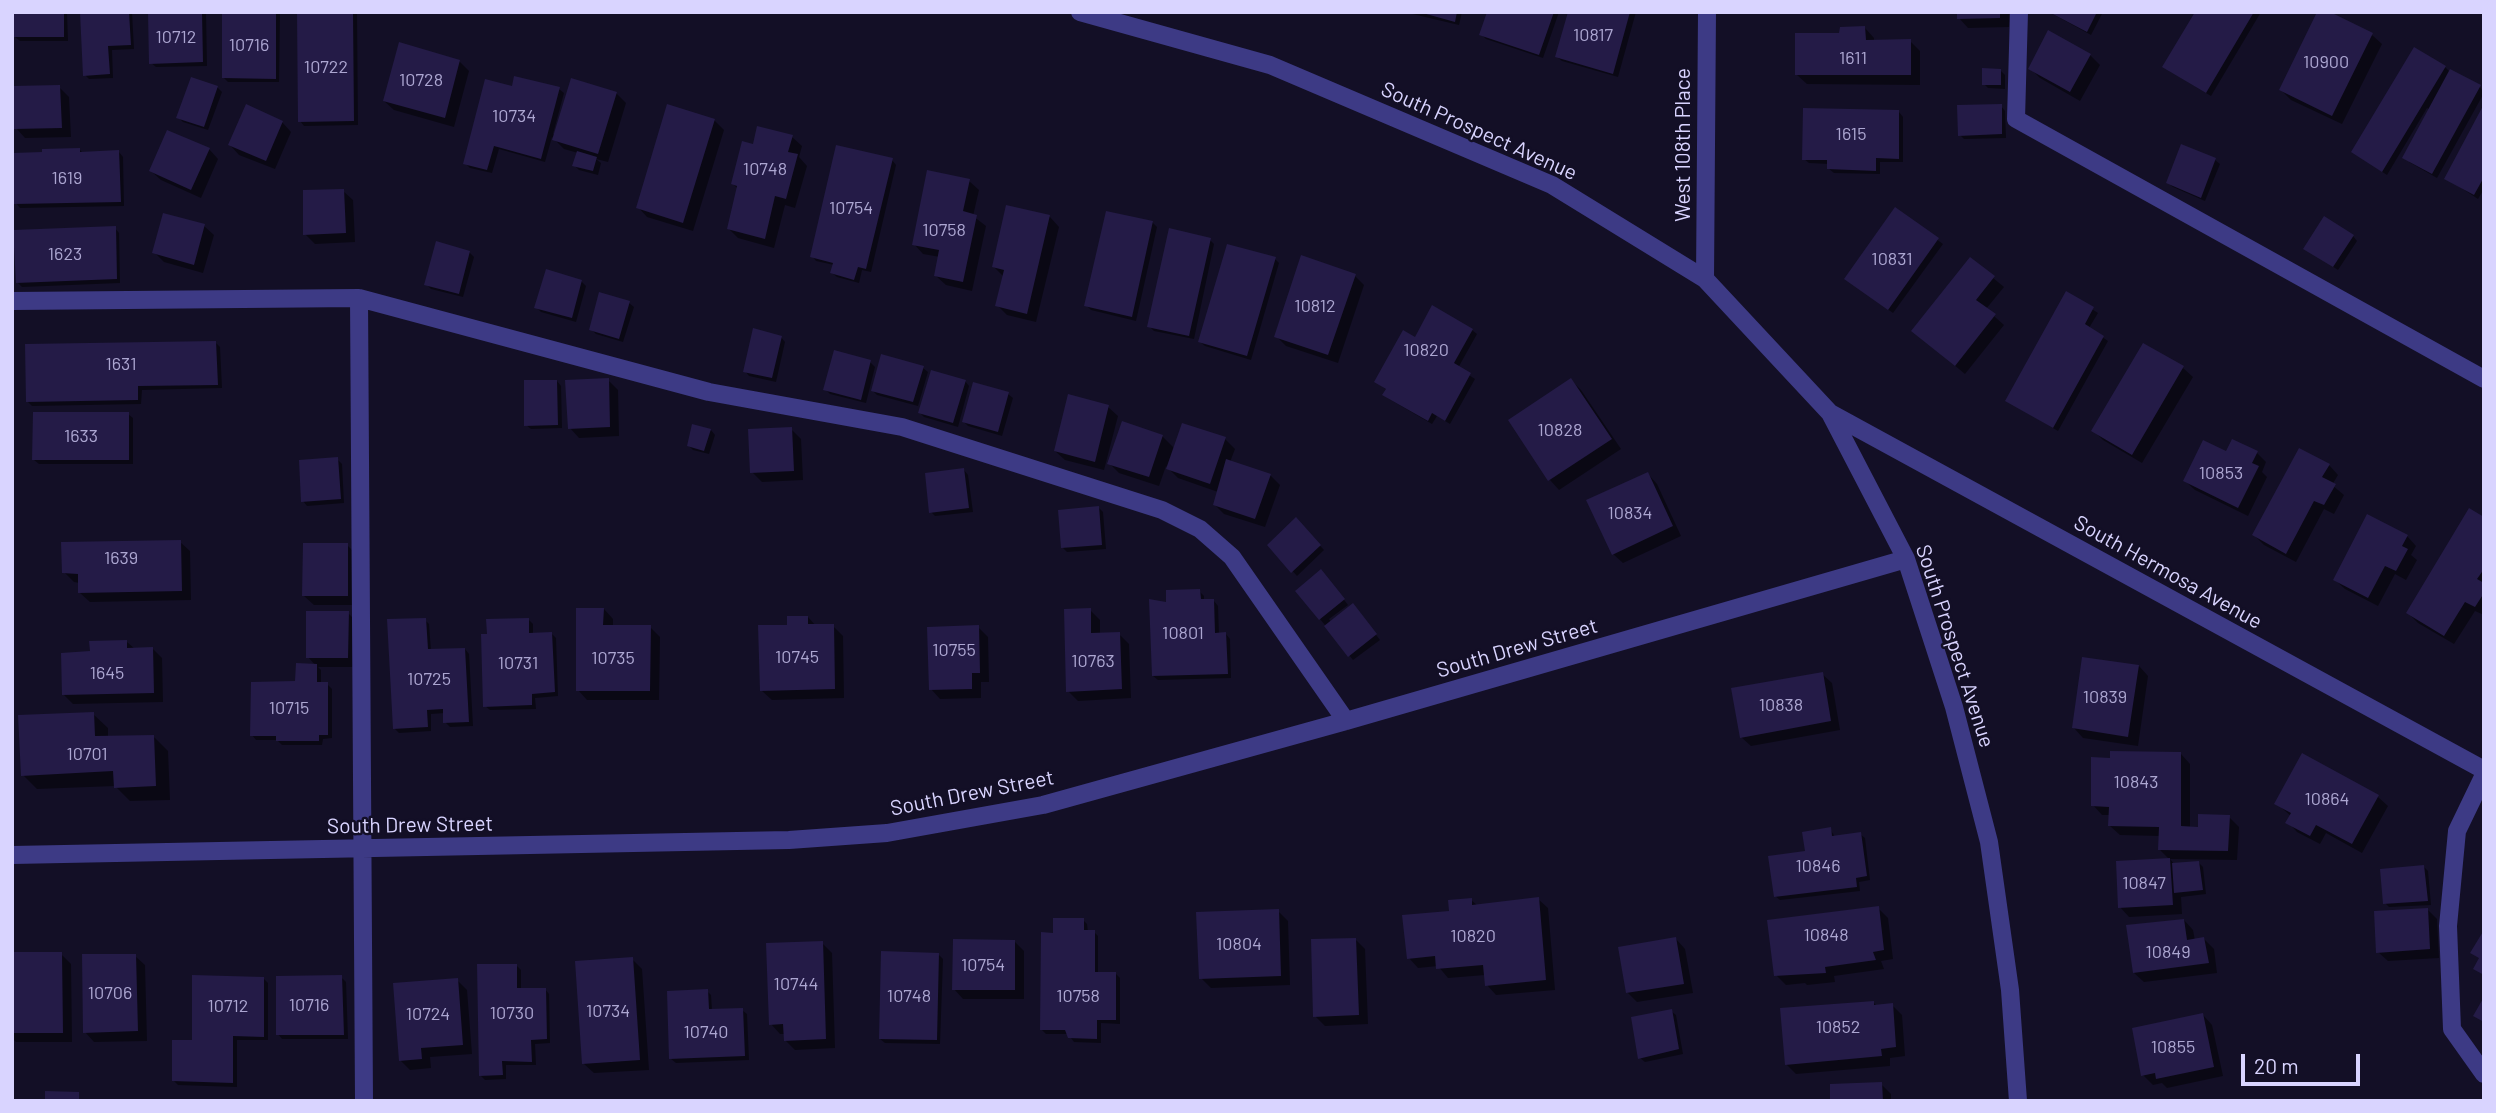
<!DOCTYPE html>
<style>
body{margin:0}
#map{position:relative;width:2496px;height:1113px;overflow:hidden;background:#130f26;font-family:Barlow,sans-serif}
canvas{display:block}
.frame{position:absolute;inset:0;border:14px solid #d9d4ff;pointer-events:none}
.scale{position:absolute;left:2241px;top:1054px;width:119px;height:32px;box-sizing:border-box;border:4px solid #d9d4ff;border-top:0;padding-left:9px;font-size:21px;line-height:24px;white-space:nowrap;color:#d9d4ff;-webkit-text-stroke:5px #130f26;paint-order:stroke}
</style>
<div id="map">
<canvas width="2496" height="1113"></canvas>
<div class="frame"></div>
<div class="scale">20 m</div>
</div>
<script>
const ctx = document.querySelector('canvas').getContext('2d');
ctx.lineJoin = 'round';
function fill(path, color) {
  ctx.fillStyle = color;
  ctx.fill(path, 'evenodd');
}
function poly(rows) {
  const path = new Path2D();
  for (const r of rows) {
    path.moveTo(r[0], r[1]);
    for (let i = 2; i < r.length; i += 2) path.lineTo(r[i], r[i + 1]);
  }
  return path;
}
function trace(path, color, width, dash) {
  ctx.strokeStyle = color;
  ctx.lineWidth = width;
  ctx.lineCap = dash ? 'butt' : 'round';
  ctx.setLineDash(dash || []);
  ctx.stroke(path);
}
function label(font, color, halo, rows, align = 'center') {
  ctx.font = font + ' Barlow,sans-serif';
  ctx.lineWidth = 5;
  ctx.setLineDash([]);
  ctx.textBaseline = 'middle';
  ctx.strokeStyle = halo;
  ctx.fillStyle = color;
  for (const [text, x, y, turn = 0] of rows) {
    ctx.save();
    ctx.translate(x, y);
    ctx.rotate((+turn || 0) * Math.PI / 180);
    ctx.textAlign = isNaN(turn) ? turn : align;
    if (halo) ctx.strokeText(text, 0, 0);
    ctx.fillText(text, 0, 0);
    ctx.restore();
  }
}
const shadow = poly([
 [15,12,67,12,68,41,20,41,15,37],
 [82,12,132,12,134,49,112,50,113,78,89,79,85,75],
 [150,12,206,12,207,66,156,67,151,63],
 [224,12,280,12,279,82,228,82,223,77],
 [299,12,357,12,358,125,304,126,300,121],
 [1404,12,1462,12,1459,25],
 [1489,12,1559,12,1543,58,1486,39,1481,34],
 [1569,12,1636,12,1618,77,1562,61,1557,57],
 [1959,12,2009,12,2009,27,1968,28,1959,18],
 [2049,12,2103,12,2091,35],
 [2197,12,2261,12,2211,96,2169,71],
 [1865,28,1874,38,1874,42,1910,41,1920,51,1920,85,1807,84,1797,75,1841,35],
 [2049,32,2090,55,2100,65,2080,101,2040,78,2030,68],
 [2372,35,2382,44,2342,124,2291,100,2281,90],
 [459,61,469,71,454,127,394,110,384,101],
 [2445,67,2450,72,2480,87,2484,93,2437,178,2409,162,2430,110,2427,108,2387,175,2358,156],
 [2000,70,2005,75,2005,89,1988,88,1984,84],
 [59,87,69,97,71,137,25,138,16,128],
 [217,87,222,92,208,130,183,122,178,117],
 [513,88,559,89,564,93,553,134,556,135,616,93,626,103,608,162,596,159,601,163,598,175,579,170,574,165,578,153,564,149,552,137,545,162,499,149,492,173,470,168,465,163],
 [2001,106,2005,111,2006,138,1964,139,1960,135],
 [2484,107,2484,189,2478,199,2446,178],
 [1899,112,1903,117,1903,162,1880,162,1880,174,1834,173,1829,169,1829,164,1809,163,1804,159],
 [714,120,724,130,693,231,647,217,638,207],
 [282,122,291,132,275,169,239,155,230,145],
 [792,137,802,146,799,157,807,166,795,208,785,205,774,248,738,238,729,229,738,189,733,184,755,146],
 [79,149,83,153,119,152,123,157,124,206,20,208,16,203,44,154],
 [209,149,218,159,201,198,161,180,151,171],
 [892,160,896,165,871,272,862,270,859,283,837,277,832,273,834,265,816,261,812,256],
 [2215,160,2220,164,2205,201,2173,187,2168,183],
 [969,181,979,190,973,216,986,226,972,291,946,285,936,276,940,257,923,254,914,244],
 [343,191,353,200,355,242,315,244,305,234],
 [1008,207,1050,217,1059,227,1036,322,1007,315,997,305,1004,277,994,267],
 [1895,209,1943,244,1893,313,1851,283],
 [1152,222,1157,227,1136,321,1091,310,1086,305],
 [204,226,214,235,203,273,164,262,154,252],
 [115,228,119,233,120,283,22,287,17,282],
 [2353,236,2357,241,2338,270,2306,249],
 [1210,240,1214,244,1194,339,1154,331,1149,326],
 [469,252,474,257,463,297,431,289,426,284],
 [1275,259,1279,263,1251,360,1205,346,1200,342],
 [1970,259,2004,287,1986,309,2004,325,1965,374,1913,331],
 [1355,276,1364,285,1338,363,1286,346,1276,336],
 [581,281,586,286,576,322,541,312,536,307],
 [2067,293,2098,313,2089,328,2108,341,2058,431,2007,401],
 [629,303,634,307,623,342,596,334,591,329],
 [1472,330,1477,334,1458,368,1475,379,1450,424,1437,416,1432,424,1389,399,1384,395,1387,390,1376,382,1415,339],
 [781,337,785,342,776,382,749,376,745,371],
 [216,343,220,347,222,388,142,390,141,404,32,406,28,402],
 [870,362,875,367,866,403,830,394,825,389],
 [923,368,928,372,918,406,877,395,873,391],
 [2183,368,2193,377,2142,463,2103,440,2093,430],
 [608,380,618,390,619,436,579,438,570,428],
 [1571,380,1581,390,1621,449,1559,490,1550,480,1510,421],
 [557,381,561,386,562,428,531,429,526,425],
 [965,381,969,386,958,427,924,417,920,413],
 [1008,394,1013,398,1002,436,968,426,964,422],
 [1108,407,1118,416,1104,470,1065,460,1055,451],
 [128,414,133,418,133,464,39,464,34,460],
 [791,429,801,439,803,480,762,482,752,472],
 [711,430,715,435,709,454,693,450,689,446],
 [1162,436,1175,449,1225,439,1235,449,1230,462,1270,475,1280,485,1265,527,1224,514,1215,505,1218,492,1178,478,1166,466,1159,486,1119,473,1109,463],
 [2257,453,2266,462,2262,472,2267,477,2248,516,2195,490,2185,481,2227,454],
 [337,459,342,464,344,503,307,506,303,501],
 [2329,465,2338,475,2332,485,2344,495,2334,514,2324,509,2296,562,2264,545,2254,535],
 [964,470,968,475,973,512,935,516,931,512],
 [1648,474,1657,484,1681,536,1623,563,1613,554],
 [1099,508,1103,512,1106,549,1067,552,1063,548],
 [2484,519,2484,615,2475,611,2454,644,2418,623,2408,613],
 [1296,520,1324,550,1297,576,1269,545],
 [2407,536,2416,546,2411,555,2417,560,2406,580,2395,574,2378,606,2345,589,2335,580],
 [180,542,190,551,191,600,90,602,80,593,80,583,74,582,64,572],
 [347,545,357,555,357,605,314,605,304,596],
 [1325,575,1348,605,1329,619,1331,622,1357,610,1380,640,1353,660,1320,619],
 [1199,591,1204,596,1204,601,1214,601,1218,606,1219,635,1226,634,1230,639,1231,678,1158,680,1153,676,1168,604],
 [604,609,613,619,613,627,650,627,660,637,659,700,587,700,578,690],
 [1090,610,1100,620,1100,635,1119,634,1129,644,1131,698,1078,701,1068,691],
 [348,613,358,623,357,667,318,667,321,670,321,684,327,684,332,689,332,738,323,739,322,745,282,745,277,740,256,740,252,735,297,683,316,666,308,657],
 [808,617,816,626,833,626,843,636,844,698,772,700,762,691,789,627],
 [528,619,533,624,533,635,552,634,556,638,558,696,535,698,536,709,490,710,485,706,488,635],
 [425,620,429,624,431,651,465,649,469,654,473,726,450,727,445,722,445,713,431,714,431,731,399,733,394,728],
 [978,627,988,637,989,682,981,682,981,698,940,699,931,689],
 [127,642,135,649,152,648,162,658,163,702,73,704,64,695,92,653],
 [2139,666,2148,676,2138,746,2083,738,2074,728],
 [1822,674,1832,683,1840,730,1751,746,1741,737],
 [93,714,108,728,108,738,153,736,168,751,170,800,130,801,115,786,37,789,23,775],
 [2181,754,2190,764,2190,828,2200,829,2229,817,2239,827,2237,860,2170,859,2175,865,2199,863,2203,867,2206,894,2181,897,2182,914,2129,917,2120,907,2169,859,2160,850,2160,836,2120,835,2110,826,2110,815,2102,815,2093,805],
 [2303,755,2378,797,2388,806,2362,853,2326,833,2320,844,2297,832,2288,822,2291,816,2276,803],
 [1830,829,1835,837,1860,834,1865,838,1870,880,1859,882,1860,891,1780,900,1775,896],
 [2424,867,2428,871,2431,905,2389,907,2385,903],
 [1538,899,1548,908,1555,990,1496,995,1487,985,1485,975,1448,978,1438,966,1418,968,1409,958,1451,913,1471,900,1478,906],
 [1878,908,1888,918,1893,959,1881,961,1884,969,1834,976,1835,982,1807,985,1805,983,1786,985,1776,975],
 [2427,909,2437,919,2439,958,2388,961,2378,952],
 [1278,911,1288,921,1290,985,1211,988,1201,978],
 [1083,920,1087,924,1088,932,1094,932,1098,936,1098,973,1116,974,1120,978,1120,1024,1101,1023,1101,1043,1074,1042,1068,1034,1046,1034,1041,1029,1055,935],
 [2184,920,2193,930,2195,941,2204,939,2214,949,2217,973,2144,982,2134,973],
 [1355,939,1365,949,1368,1024,1325,1026,1315,1016],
 [1676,939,1685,949,1693,993,1637,1002,1627,992],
 [1014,941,1024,951,1024,999,963,999,954,989],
 [822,943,832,953,835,1048,795,1050,785,1040,785,1034,780,1034,771,1024],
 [12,954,61,954,71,964,72,1042,16,1042,12,1038],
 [938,954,943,959,940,1044,885,1043,880,1039],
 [135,956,145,965,147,1041,94,1042,85,1032],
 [632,959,642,969,649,1070,594,1073,584,1064],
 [516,965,521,970,521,989,545,989,549,994,550,1043,535,1044,536,1065,506,1065,506,1079,485,1080,481,1076],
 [341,977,346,982,348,1039,282,1039,278,1034],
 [264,979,268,983,268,1040,237,1040,237,1087,178,1085,174,1081,193,1042],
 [457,980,467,990,472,1054,430,1057,431,1068,410,1070,400,1060],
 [707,991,711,995,712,1010,742,1010,747,1014,749,1060,676,1063,671,1059],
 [1873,1002,1877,1006,1892,1005,1902,1015,1905,1056,1890,1058,1890,1066,1796,1074,1786,1064],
 [1671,1011,1676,1015,1683,1054,1645,1062,1640,1058],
 [2203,1015,2212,1025,2223,1076,2167,1088,2162,1083,2153,1085,2143,1075],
 [1881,1084,1891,1094,1891,1101,1832,1101]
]);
const building = poly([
 [13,12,64,12,64,37,13,37],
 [80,12,129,12,131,45,108,46,110,74,83,76],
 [148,12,202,12,203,62,149,64],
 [222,12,276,12,276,79,222,78],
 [297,12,353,12,354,121,298,122],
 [1419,12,1457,12,1455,22],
 [1487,12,1554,12,1539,55,1479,35],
 [1568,12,1630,12,1613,74,1555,57],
 [1957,12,2000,12,2000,18,1957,19],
 [2049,12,2097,12,2087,32],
 [2195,12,2254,12,2206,93,2162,67],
 [2317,12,2330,12,2373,33,2332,116,2279,90],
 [1865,26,1866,40,1911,39,1911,75,1795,75,1795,33,1839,33,1840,27],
 [2048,30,2091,54,2070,92,2028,69],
 [399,42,460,60,445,118,383,101],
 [2414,47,2446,66,2382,172,2351,152],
 [1982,68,2001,69,2001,85,1982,85],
 [2450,69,2481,85,2432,174,2402,158],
 [514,76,560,87,541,159,494,146,487,170,463,164,485,79,512,86],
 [191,77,218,86,204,127,176,118],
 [571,78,617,92,598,154,552,140],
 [60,85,62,128,14,129,13,86],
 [246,104,283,121,266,161,228,145],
 [667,104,715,119,683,223,636,208],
 [2002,104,2002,134,1958,136,1957,105],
 [2484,104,2484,177,2474,195,2444,179],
 [1803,108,1899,110,1899,159,1876,158,1876,171,1827,169,1827,160,1802,160],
 [757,126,793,135,788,152,798,154,786,199,775,196,765,239,727,229,737,186,731,184,742,141,753,144],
 [167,130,210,148,191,190,149,171],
 [2181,144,2216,158,2201,198,2166,183],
 [836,145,893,158,866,269,858,267,854,280,830,273,833,263,810,257],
 [80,148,80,152,119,150,121,202,14,204,13,153,42,152,42,149],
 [577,151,597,157,593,171,572,166],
 [927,170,970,179,963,211,977,215,963,282,934,276,939,250,912,245],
 [344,189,346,233,303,235,303,190],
 [1006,205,1050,215,1027,314,995,306,1004,270,992,267],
 [1895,207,1939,238,1888,310,1844,279],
 [1106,211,1153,221,1132,317,1084,306],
 [163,213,205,224,194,265,152,253],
 [2324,216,2354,235,2333,267,2303,249],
 [116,226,117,279,16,283,13,230],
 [1169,228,1211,238,1189,336,1147,327],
 [436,241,470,251,459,294,424,285],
 [1227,244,1276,257,1247,356,1198,342],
 [1301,255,1356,274,1328,355,1274,337],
 [1970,257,1995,276,1976,300,1996,314,1955,366,1911,331],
 [546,269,582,280,572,318,534,308],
 [2066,291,2094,307,2085,324,2104,336,2053,428,2005,401],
 [599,292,630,301,619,339,589,330],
 [1432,305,1473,329,1454,363,1471,373,1445,421,1432,413,1428,421,1382,395,1386,389,1374,382,1403,330,1415,337],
 [753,328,782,336,772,378,743,372],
 [216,341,218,385,138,386,138,400,26,402,25,344],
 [2143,343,2184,366,2132,455,2091,431],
 [834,350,871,360,861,400,823,390],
 [881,354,924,366,913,402,871,391],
 [931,370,966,380,953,423,918,413],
 [609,378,610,427,568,429,565,380],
 [1571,378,1612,439,1548,481,1508,420],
 [524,380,557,380,558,425,524,426],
 [973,382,1009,392,998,432,962,422],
 [1068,394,1109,405,1095,462,1054,451],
 [33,412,129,412,129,460,32,460],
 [1122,421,1163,435,1149,477,1107,464],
 [1182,423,1226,437,1210,484,1166,469],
 [692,424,711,429,704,451,687,446],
 [792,427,794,471,750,473,748,429],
 [2232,439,2258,451,2252,463,2259,466,2238,508,2183,481,2203,440,2226,451],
 [2299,448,2330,464,2322,477,2336,484,2324,505,2314,501,2286,554,2252,535],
 [338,457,341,499,301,502,299,460],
 [1226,459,1271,474,1255,519,1213,505],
 [964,468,969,508,929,513,925,473],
 [1648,472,1673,526,1612,555,1586,500],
 [1099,506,1102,545,1061,548,1058,510],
 [2469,508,2484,517,2484,569,2477,579,2484,583,2484,593,2475,607,2465,602,2444,636,2406,613],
 [2367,514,2408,535,2402,546,2408,549,2396,571,2385,566,2368,598,2333,580],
 [1296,517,1321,545,1291,573,1267,545],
 [181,540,182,591,78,593,78,574,62,573,61,542],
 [303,543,348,543,348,596,302,596],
 [1321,569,1345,599,1319,620,1295,591],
 [1200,589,1201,599,1214,599,1215,633,1226,632,1228,674,1152,676,1149,599,1166,602,1166,590],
 [1353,603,1377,634,1348,657,1324,626],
 [576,608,604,608,603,625,651,625,650,691,576,691],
 [1091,608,1091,633,1120,632,1122,689,1066,692,1064,609],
 [306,611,349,611,348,658,306,658],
 [787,616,808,616,808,624,834,624,835,689,760,691,758,625,787,625],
 [426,618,428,649,465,648,469,722,443,723,443,709,427,710,428,727,393,729,387,619],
 [529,618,529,633,552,632,555,692,532,694,532,705,483,707,481,634,487,634,486,619],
 [979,625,980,673,972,673,972,689,929,690,927,627],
 [127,640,127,648,153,647,154,693,62,695,61,653,90,651,89,641],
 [2082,657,2139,665,2128,737,2072,728],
 [296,663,317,664,317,682,328,682,328,735,319,735,319,741,276,741,276,736,250,736,251,682,295,681],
 [1823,672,1831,721,1740,738,1731,688],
 [94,712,95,736,154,735,156,786,114,788,113,771,21,776,18,715],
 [2110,751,2181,752,2181,826,2198,827,2198,814,2230,815,2228,851,2158,850,2159,827,2108,826,2109,807,2091,806,2091,757,2110,758],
 [2302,753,2379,795,2352,844,2316,825,2310,836,2285,823,2291,813,2274,804],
 [1831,827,1832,836,1861,832,1867,876,1856,878,1857,887,1774,897,1768,856,1805,851,1802,832],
 [2170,858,2173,905,2118,908,2116,861],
 [2199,861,2203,890,2174,893,2172,863],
 [2424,865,2428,901,2383,904,2380,869],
 [1539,897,1546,980,1485,986,1483,965,1436,969,1435,956,1407,959,1402,915,1449,911,1448,900,1472,898,1472,905],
 [1879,906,1884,950,1873,952,1876,960,1825,967,1826,973,1774,976,1767,920],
 [2428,908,2430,949,2376,953,2374,911],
 [1279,909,1281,976,1199,979,1196,912],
 [1053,918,1084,918,1084,930,1095,930,1095,972,1116,972,1116,1020,1097,1020,1097,1039,1068,1038,1065,1030,1040,1030,1041,932,1053,933],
 [2184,919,2187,940,2204,937,2209,963,2133,973,2126,925],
 [2484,930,2484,975,2473,969,2479,958,2470,953],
 [1676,937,1684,984,1626,993,1618,947],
 [1356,938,1359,1015,1313,1017,1311,939],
 [953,939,1015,940,1015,990,952,990],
 [823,941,826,1039,784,1041,783,1024,769,1025,766,943],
 [881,951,939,953,937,1040,879,1039],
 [12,952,62,952,63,1033,12,1033],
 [82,954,136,954,138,1031,83,1033],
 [633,957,640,1060,582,1064,575,961],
 [477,964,517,964,517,988,546,988,547,1039,531,1040,532,1062,502,1061,503,1075,479,1076],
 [192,975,264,977,264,1037,233,1036,233,1083,172,1081,172,1040,192,1040],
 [342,975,344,1035,276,1035,276,976],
 [458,978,463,1045,421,1048,422,1059,399,1061,393,983],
 [708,989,709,1009,743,1008,745,1056,669,1059,667,991],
 [2484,997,2484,1022,2473,1016],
 [1874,1001,1874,1005,1893,1003,1896,1047,1881,1049,1882,1056,1785,1065,1780,1008],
 [1672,1009,1679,1049,1638,1059,1631,1017],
 [2203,1013,2214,1067,2156,1079,2155,1073,2141,1076,2132,1028],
 [1882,1082,1883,1101,1830,1101,1830,1084],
 [45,1091,79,1092,79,1101,45,1101]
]);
const minor = poly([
 [1080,12,1270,65,1552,185,1705,279,1830,413,1906,559,1954,707,1989,842,2010,990,2018,1101],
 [2019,12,2016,119,2484,379],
 [1705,279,1707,12],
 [359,298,364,1101],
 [12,301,359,298,709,392,902,427,1162,510,1200,529,1232,557,1346,721],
 [1830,413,2484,770],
 [2484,775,2457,831,2448,926,2452,1029,2484,1074],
 [12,855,789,840,887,833,1043,805,1346,721,1906,559]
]);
const numberNames = [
 ["10817",1593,35],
 ["10712",176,37],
 ["10716",249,45],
 ["1611",1853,58],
 ["10900",2326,62],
 ["10722",326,67],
 ["10728",421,80],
 ["10734",514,116],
 ["1615",1851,134],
 ["10748",765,169],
 ["1619",67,178],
 ["10754",851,208],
 ["10758",944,230],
 ["1623",65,254],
 ["10831",1892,259],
 ["10812",1315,306],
 ["10820",1426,350],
 ["1631",121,364],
 ["10828",1560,430],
 ["1633",81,436],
 ["10853",2221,473],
 ["10834",1630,513],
 ["1639",121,558],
 ["10801",1183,633],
 ["10755",954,650],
 ["10745",797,657],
 ["10735",613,658],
 ["10763",1093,661],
 ["10731",518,663],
 ["1645",107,673],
 ["10725",429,679],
 ["10839",2105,697],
 ["10838",1781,705],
 ["10715",289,708],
 ["10701",87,754],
 ["10843",2136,782],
 ["10864",2327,799],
 ["10846",1818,866],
 ["10847",2144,883],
 ["10848",1826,935],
 ["10820",1473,936],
 ["10804",1239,944],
 ["10849",2168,952],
 ["10754",983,965],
 ["10744",796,984],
 ["10706",110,993],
 ["10748",909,996],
 ["10758",1078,996],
 ["10716",309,1005],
 ["10712",228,1006],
 ["10734",608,1011],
 ["10730",512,1013],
 ["10724",428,1014],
 ["10852",1838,1027],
 ["10740",706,1032],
 ["10855",2173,1047]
];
const streetNames = [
 ["South Prospect Avenue",1479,131,24],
 ["West 108th Place",1683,145,-90],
 ["South Hermosa Avenue",2168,572,29],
 ["South Prospect Avenue",1955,646,72],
 ["South Drew Street",1517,648,-16],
 ["South Drew Street",972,793,-11],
 ["South Drew Street",410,825,-1]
];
fill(shadow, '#0007');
fill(building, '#241b47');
trace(minor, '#3d3a85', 18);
label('18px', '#aca6d1', null, numberNames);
label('21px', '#d9d4ff', '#130f26', streetNames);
</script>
